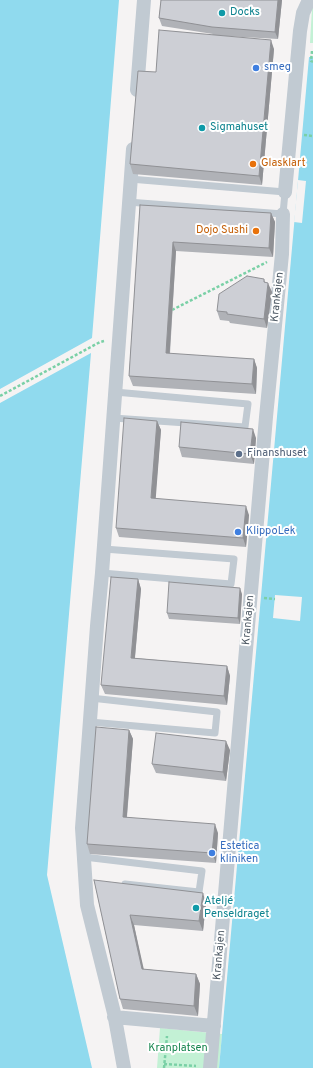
<!DOCTYPE html>
<meta charset="utf-8">
<style>
body{margin:0}
canvas{display:block;background:#f5f3f3}
</style>
<canvas width="313" height="1068"></canvas>
<script>
const ctx = document.querySelector('canvas').getContext('2d');
ctx.lineJoin = 'round';
function fill(path, color) {
  ctx.fillStyle = color;
  ctx.fill(path, 'evenodd');
}
function poly(rows) {
  const path = new Path2D();
  for (const r of rows) {
    path.moveTo(r[0], r[1]);
    for (let i = 2; i < r.length; i += 2) path.lineTo(r[i], r[i + 1]);
  }
  return path;
}
function trace(path, color, width, dash) {
  ctx.strokeStyle = color;
  ctx.lineWidth = width;
  ctx.lineCap = dash ? 'butt' : 'round';
  ctx.setLineDash(dash || []);
  ctx.stroke(path);
}
function label(font, color, halo, rows, align = 'center') {
  ctx.font = font + ' Overpass,sans-serif';
  ctx.lineWidth = 4;
  ctx.setLineDash([]);
  ctx.textBaseline = 'middle';
  ctx.strokeStyle = halo;
  ctx.fillStyle = color;
  for (const [text, x, y, turn = 0] of rows) {
    ctx.save();
    ctx.translate(x, y);
    ctx.rotate((+turn || 0) * Math.PI / 180);
    ctx.textAlign = isNaN(turn) ? turn : align;
    if (halo) ctx.strokeText(text, 0, 0);
    ctx.fillText(text, 0, 0);
    ctx.restore();
  }
}
const green = poly([
 [312,8,313,8,313,43,310,43],
 [160,1028,222,1034,219,1068,157,1068]
]);
const water = poly([
 [0,0,119,0,92,338,0,389],
 [309,57,313,57,313,1068,219,1068],
 [91,353,47,875,92,1068,0,1068,0,403]
]);
const pier = poly([
 [298,180,306,181,302,223,294,222],
 [275,595,302,597,300,621,273,618]
]);
const path = poly([
 [304,135,313,136],
 [172,310,267,262],
 [0,396,100,342,104,341],
 [264,598,275,599],
 [164,1064,196,1066],
 [164,1068,167,1036]
]);
const lane = poly([
 [128,202,283,214,285,192,130,179],
 [113,418,245,427,248,404,115,392],
 [102,573,231,584,234,559,104,549],
 [90,722,215,733,217,712,91,698],
 [84,857,202,871,199,892,125,884]
]);
const street = poly([
 [137,90,144,0],
 [285,192,300,31,303,13,309,0],
 [114,1017,214,1026],
 [124,1068,114,1013,87,905,82,828,97,626,102,573,133,149],
 [210,1068,266,417,282,254,283,214]
]);
const pathBridge = poly([
 [312,51,311,61,313,62]
]);
const wall = poly([
 [161,0,282,0,278,39,225,36,274,49,262,185,133,174,130,164,156,72,213,34,162,26,159,18],
 [140,205,271,213,275,222,273,257,176,251,170,354,254,359,257,368,256,394,133,386,129,376],
 [264,279,265,282,272,292,267,328,230,323,229,321,220,320,217,311],
 [157,421,161,430,155,499,249,515,246,547,119,537,116,528],
 [256,438,254,464,182,457,179,447],
 [138,579,141,589,135,658,227,666,230,676,227,705,105,694,101,685],
 [242,594,240,624,169,619,167,613],
 [129,730,133,739,127,817,218,833,216,863,90,854,87,844],
 [230,750,226,781,156,773,152,764],
 [94,880,206,903,203,931,134,925,143,969,196,974,200,984,198,1016,123,1009,120,999]
]);
const shadedWall = poly([
 [278,0,282,0,278,39,275,32],
 [271,40,274,49,262,185,259,176],
 [271,213,275,222,273,257,269,248],
 [173,242,176,251,169,363,166,353],
 [268,283,272,292,267,328,264,319],
 [254,359,257,368,256,394,252,384],
 [157,421,161,430,155,508,151,498],
 [253,429,256,438,254,464,250,454],
 [246,506,249,515,246,547,243,538],
 [138,579,141,589,134,667,131,658],
 [240,588,242,594,240,624,238,618],
 [227,666,230,676,227,705,224,696],
 [129,730,133,739,126,826,123,817],
 [226,741,230,750,226,781,223,772],
 [215,824,218,833,216,863,212,853],
 [203,893,206,903,203,931,199,921],
 [130,915,134,925,146,979,142,969],
 [196,974,200,984,198,1016,194,1006]
]);
const building = poly([
 [161,0,278,0,275,32,212,27,159,18,161,0],
 [159,30,271,40,259,176,130,164,138,71,156,72,159,30],
 [140,205,271,213,269,248,173,242,166,353,254,359,252,384,129,376,140,205],
 [247,276,264,279,264,282,268,283,264,319,227,314,227,312,217,311,219,294,247,276],
 [124,418,157,421,151,498,246,506,243,538,116,528,124,418],
 [181,422,253,429,250,454,179,447,181,422],
 [111,577,138,579,131,658,227,666,224,696,101,685,111,577],
 [169,582,240,588,238,618,167,613,169,582],
 [96,727,129,730,123,817,215,824,212,853,87,844,96,727],
 [156,733,226,741,223,772,152,764,156,733],
 [94,880,203,893,199,921,130,915,142,969,196,974,194,1006,120,999,94,880]
]);
const markers = [
 [222,13,4,"#0f9aa8"],
 [256,68,4,"#3f7fe0"],
 [202,128,4,"#0f9aa8"],
 [253,164,4,"#e8710a"],
 [256,231,4,"#e8710a"],
 [239,454,4,"#5c6f8a"],
 [238,532,4,"#3f7fe0"],
 [212,853,4,"#3f7fe0"],
 [196,908,4,"#0f9aa8"]
];
const cultureNames = [
 ["Docks",230,13],
 ["Sigmahuset",210,128],
 ["Ateljé",204,902],
 ["Penseldraget",204,915]
];
const shopNames = [
 ["smeg",264,68],
 ["KlippoLek",246,532],
 ["Estetica",220,847],
 ["kliniken",220,860]
];
const foodNames = [
 ["Glasklart",261,164],
 ["Dojo Sushi",248,231,"right"]
];
const streetNames = [
 ["Krankajen",278,297,-84],
 ["Krankajen",249,620,-85],
 ["Krankajen",220,955,-85]
];
const serviceNames = [
 ["Finanshuset",247,454]
];
const parkNames = [
 ["Kranplatsen",178,1049]
];
fill(green, '#c3f1d5');
fill(water, '#90daee');
fill(pier, '#f5f3f3');
trace(path, '#7ad0a6', 2.5, [3, 2]);
trace(lane, '#c1cad2', 7);
trace(street, '#c1cad2', 14);
trace(pathBridge, '#7ad0a6', 2.5, [3, 2]);
fill(wall, '#b0b2b7');
fill(shadedWall, '#909195');
fill(building, '#cdcfd5');
trace(building, '#909195', 1);
for (const [x, y, r, color] of markers) {
  const dot = new Path2D();
  dot.arc(x, y, r, 0, 2 * Math.PI);
  ctx.fillStyle = color;
  ctx.fill(dot);
  trace(dot, '#fff', 1.5);
}
label('11px', '#0d838f', '#fff', cultureNames, 'left');
label('11px', '#366cbe', '#fff', shopNames, 'left');
label('11px', '#c56008', '#fff', foodNames, 'left');
label('11px', '#4a5661', '#fff', streetNames);
label('11px', '#4e5e75', '#fff', serviceNames, 'left');
label('11px', '#17864f', '#fff', parkNames);
</script>
